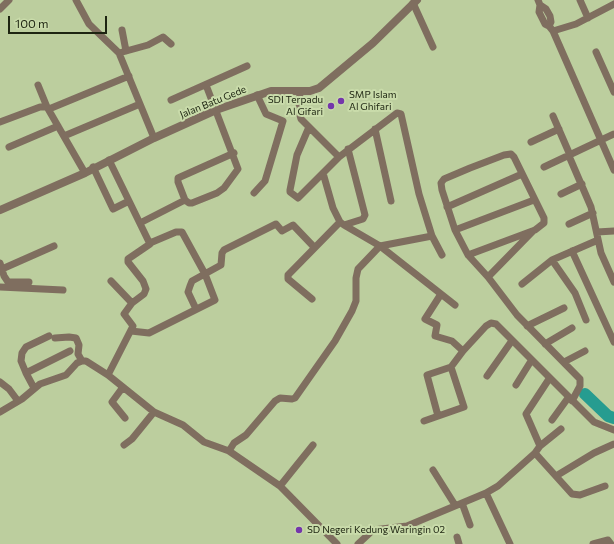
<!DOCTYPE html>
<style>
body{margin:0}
#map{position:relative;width:614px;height:544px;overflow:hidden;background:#bcce9e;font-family:Commissioner,sans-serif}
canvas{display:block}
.scale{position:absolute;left:8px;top:16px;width:99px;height:18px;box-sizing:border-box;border:2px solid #1d2411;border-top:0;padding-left:5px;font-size:12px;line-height:14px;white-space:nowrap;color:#1d2411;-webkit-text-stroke:3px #c9dbaa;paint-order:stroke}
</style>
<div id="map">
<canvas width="614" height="544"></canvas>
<div class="scale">100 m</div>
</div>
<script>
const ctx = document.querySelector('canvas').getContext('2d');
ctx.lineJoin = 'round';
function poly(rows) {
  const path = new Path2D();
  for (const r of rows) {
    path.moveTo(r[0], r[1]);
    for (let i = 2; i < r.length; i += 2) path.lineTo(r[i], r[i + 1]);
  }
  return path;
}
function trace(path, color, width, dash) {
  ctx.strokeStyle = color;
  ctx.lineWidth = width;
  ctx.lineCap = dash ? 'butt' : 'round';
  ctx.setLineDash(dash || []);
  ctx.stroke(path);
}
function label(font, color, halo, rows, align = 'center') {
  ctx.font = font + ' Commissioner,sans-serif';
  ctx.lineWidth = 4;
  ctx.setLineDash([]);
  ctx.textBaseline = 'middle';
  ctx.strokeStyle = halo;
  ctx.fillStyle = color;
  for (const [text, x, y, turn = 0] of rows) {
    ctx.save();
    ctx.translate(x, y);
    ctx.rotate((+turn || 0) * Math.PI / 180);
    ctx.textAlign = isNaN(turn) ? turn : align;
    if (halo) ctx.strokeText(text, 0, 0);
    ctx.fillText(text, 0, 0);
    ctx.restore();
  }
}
const river = poly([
 [585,394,608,416,614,418]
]);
const minor = poly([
 [76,0,89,24,119,53,154,138],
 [538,0,540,5,546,9,550,16,551,22,549,26],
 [580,0,588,18],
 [413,3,433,47],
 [540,5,539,12,545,24,549,26,553,31,614,170],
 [0,9,9,0],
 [122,30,126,51],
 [553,31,576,24,614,4],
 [596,52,614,92],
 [119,53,148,45,163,37,171,44],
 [38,85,47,107],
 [300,91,299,112,301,119,339,157,298,198,290,192,290,190,297,155,309,127],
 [171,100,247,66],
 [49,109,129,76],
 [553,116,570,155],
 [0,122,40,107,47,107,85,173],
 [375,129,391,201],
 [64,136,140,104],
 [531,142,559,129],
 [9,147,58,126],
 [569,156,591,207,601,253,614,282],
 [339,157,397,113,401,114,419,194,432,236,442,255],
 [93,167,113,209,129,201],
 [544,167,614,134],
 [323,173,333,208,340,222,344,225,363,219,365,215,348,149],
 [254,193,265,181,283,121,266,114,257,95],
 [561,194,582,184],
 [185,200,189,203,192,203,217,193,224,188,238,169,206,85],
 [447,207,522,174],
 [140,223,185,200,178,182,178,178,234,153],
 [569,224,593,213],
 [344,225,380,246,455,305],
 [455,230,534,200],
 [533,231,488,277,517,315,580,379,580,386,572,401],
 [597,232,614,231],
 [572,251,614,342],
 [468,255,535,230,544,223,544,218,514,157,511,154,504,155,470,168,444,179,441,183,442,190,455,230,468,255,488,277],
 [552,260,575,293,586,320],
 [0,263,4,276,8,282,29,282],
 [2,269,54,246],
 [111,281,132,303],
 [522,284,552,260,598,240],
 [0,287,63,290],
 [441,294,425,319,437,325,435,336,452,341,463,351],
 [312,299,288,279,288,275,340,222],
 [196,309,188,292,190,286,192,281,221,265,222,253,224,250,276,224,282,231,293,225,314,247],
 [527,326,564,308],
 [131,331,149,333,215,300,205,274,182,232,176,232,150,243],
 [55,338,69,337,76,338,79,345,78,354,82,361],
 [545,344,572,328],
 [564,362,585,351],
 [26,373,21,361,22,353,26,347,49,336],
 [108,375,133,326,124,314,132,303,144,294,146,289,143,281,128,262,128,259,150,244,109,160],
 [487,376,511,342],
 [0,382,9,389,18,401],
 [516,385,531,361],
 [123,387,112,402,125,418],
 [34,388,26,373,70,351],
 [0,412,22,399,40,384,66,375,77,363,82,361,86,361,108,375,154,412,183,425,204,442,229,451,280,486,337,544],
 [438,416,427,375,451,367],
 [552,420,568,398],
 [424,421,464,407,451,367,463,351,486,326,491,323,496,324,594,422,614,430],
 [124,445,132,439,154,412],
 [540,446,561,429],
 [229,451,234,443,246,435,275,401,280,398,292,399,295,398,335,341,352,311,356,301,356,278,358,269,380,246,432,236],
 [535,453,572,494,580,495,605,486],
 [433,470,455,505],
 [556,476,594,453,614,444],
 [280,486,313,445],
 [486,493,510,544],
 [462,503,470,525],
 [457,537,459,544],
 [358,544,373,530,407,526,486,493,498,486,535,453,540,446,526,414,549,379],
 [593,544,608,540,611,544]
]);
const tertiary = poly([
 [0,210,85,173,154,138,216,110,271,91,310,91,319,88,373,43,417,0]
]);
const markers = [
 [341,101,4,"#7436ab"],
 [331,106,4,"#7436ab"],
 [299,530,4,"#7436ab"]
];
const poiNames = [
 ["SMP Islam",349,95],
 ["Al Ghifari",349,107],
 ["SDI Terpadu",323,100,"right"],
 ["Al Gifari",323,112,"right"],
 ["SD Negeri Kedung Waringin 02",307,530]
];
const streetNames = [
 ["Jalan Batu Gede",213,102,-22]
];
trace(river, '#269c90', 12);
trace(minor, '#7f6e5f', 7);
trace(tertiary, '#7f6e5f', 8);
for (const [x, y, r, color] of markers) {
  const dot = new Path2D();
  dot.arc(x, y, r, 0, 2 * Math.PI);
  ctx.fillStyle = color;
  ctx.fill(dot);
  trace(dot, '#c9dbaa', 1.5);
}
label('10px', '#1d2411', '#c9dbaa', poiNames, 'left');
label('10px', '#1d2411', '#c9dbaa', streetNames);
</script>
